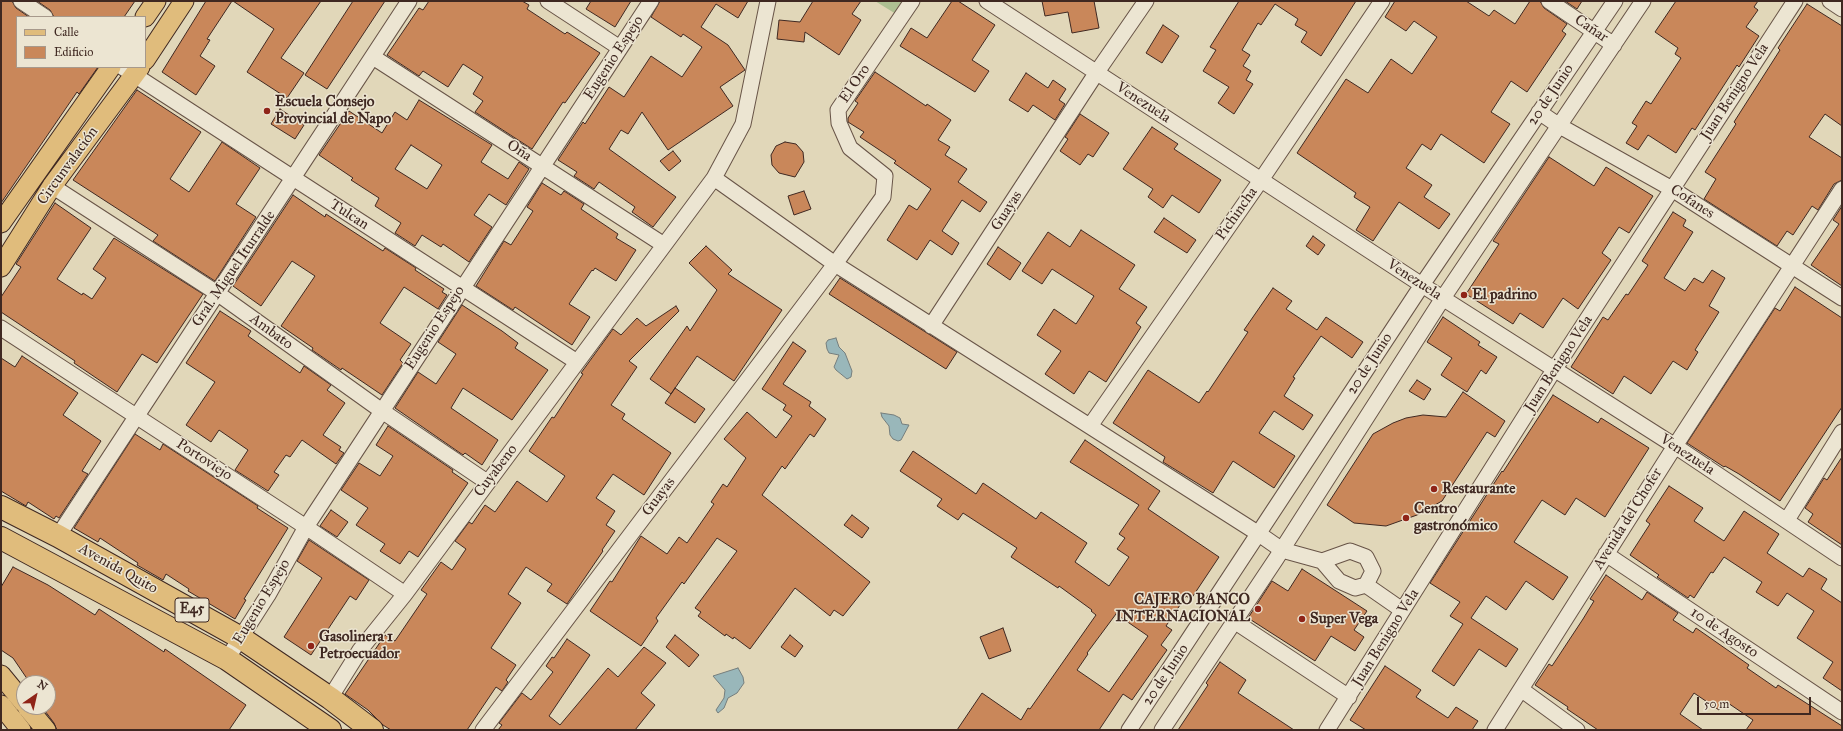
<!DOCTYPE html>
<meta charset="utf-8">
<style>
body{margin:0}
#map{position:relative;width:1843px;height:731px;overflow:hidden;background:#e1d7b9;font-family:"IM FELL Great Primer",serif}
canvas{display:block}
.frame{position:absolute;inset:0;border:2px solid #3f2821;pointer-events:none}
.legend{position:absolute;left:16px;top:16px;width:130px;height:52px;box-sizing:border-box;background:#ece5d2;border:1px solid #a7998b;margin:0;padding:5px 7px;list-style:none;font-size:12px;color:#3f2821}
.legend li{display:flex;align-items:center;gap:8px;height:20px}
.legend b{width:20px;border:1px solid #a7998b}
.north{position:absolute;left:16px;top:675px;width:40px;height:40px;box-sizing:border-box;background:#ece5d2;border:1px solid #a7998b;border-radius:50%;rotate:34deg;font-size:11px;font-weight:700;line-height:16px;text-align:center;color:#3f2821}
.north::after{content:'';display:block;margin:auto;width:14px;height:18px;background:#8f2418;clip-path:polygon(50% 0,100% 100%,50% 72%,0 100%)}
.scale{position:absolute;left:1697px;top:697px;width:114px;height:18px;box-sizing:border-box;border:2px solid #3f2821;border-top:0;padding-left:5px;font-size:12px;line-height:14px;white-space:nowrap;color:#3f2821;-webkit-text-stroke:3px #ece5d2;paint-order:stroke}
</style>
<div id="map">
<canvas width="1843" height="731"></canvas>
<div class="frame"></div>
<ul class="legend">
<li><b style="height:5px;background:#e0bc7c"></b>Calle</li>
<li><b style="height:11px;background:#c9875a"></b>Edificio</li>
</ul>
<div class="north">N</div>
<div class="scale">50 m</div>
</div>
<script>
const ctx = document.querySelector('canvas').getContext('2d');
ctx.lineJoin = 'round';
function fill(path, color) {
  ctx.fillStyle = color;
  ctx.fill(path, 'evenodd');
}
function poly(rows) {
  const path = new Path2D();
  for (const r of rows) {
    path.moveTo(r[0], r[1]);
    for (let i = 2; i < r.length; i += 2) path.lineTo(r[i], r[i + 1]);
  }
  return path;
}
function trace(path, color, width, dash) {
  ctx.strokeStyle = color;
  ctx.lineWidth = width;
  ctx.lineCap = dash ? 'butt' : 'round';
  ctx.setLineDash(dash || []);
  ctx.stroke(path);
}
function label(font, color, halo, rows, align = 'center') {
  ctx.font = font + ' "IM FELL Great Primer",serif';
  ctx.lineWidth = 3;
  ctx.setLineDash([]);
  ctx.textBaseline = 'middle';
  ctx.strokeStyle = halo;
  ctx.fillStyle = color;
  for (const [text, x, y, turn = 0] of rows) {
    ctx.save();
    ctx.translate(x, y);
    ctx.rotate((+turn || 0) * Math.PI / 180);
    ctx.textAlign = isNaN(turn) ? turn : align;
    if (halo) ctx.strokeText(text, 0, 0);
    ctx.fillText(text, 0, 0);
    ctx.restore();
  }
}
const green = poly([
 [875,1,904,1,896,14]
]);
const water = poly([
 [836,338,839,347,845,353,852,371,851,377,847,379,836,370,834,367,839,355,829,353,827,349,826,343,828,340,836,338],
 [881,413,894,415,900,418,902,424,909,425,901,440,898,441,893,439,890,435,889,426,882,417,881,413],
 [738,668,743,677,744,683,737,693,728,698,724,708,718,713,716,710,724,698,725,690,713,676,738,668]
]);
const building = poly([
 [1,1,12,1,16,8,29,17,17,17,17,67,98,67,79,94,77,92,1,203,1,1],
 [37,1,135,1,124,17,54,17,50,10,37,1],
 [206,1,232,1,207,39,210,40,200,56,215,66,196,95,162,72,206,1],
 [233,1,321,1,281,58,304,73,287,98,247,72,274,29,233,1],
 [353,1,385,1,327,89,305,75,353,1],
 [429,1,522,1,529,5,527,9,565,34,567,32,600,53,565,103,563,102,532,149,475,112,483,101,473,94,483,77,463,64,448,87,423,71,419,76,387,55,419,8,423,10,429,1],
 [591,1,631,1,615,27,586,9,591,1],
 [660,1,748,1,738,18,716,4,701,27,728,45,745,70,720,87,733,106,668,150,642,112,628,134,621,130,609,149,676,197,653,227,632,212,635,207,599,182,594,189,574,176,577,172,558,160,583,122,585,124,609,87,624,97,651,56,682,77,702,47,683,34,681,37,651,17,660,1],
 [813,1,861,1,852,14,861,20,839,55,805,32,804,42,777,39,779,20,800,22,813,1],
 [952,1,958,1,995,25,972,60,989,71,975,92,900,46,911,28,927,38,952,1],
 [1042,1,1094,1,1099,28,1072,33,1068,12,1045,16,1042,1],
 [1239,1,1356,1,1321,56,1301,42,1307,32,1295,25,1298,19,1275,4,1261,25,1258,23,1242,50,1250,55,1243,66,1251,71,1246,80,1253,84,1234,114,1218,103,1229,87,1203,71,1216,50,1210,47,1239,1],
 [1395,1,1466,1,1489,16,1494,10,1515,24,1530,1,1540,1,1544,8,1567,24,1562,31,1566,34,1527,92,1511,81,1491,112,1510,124,1484,163,1441,134,1431,150,1422,144,1406,168,1432,185,1424,197,1450,214,1439,229,1399,202,1373,241,1356,230,1370,207,1354,197,1356,193,1297,153,1346,79,1368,93,1391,59,1412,74,1437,37,1414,21,1406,31,1385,17,1395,1],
 [1565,1,1582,1,1577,9,1565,1],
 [1676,1,1758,1,1754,7,1758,10,1746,27,1759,36,1739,67,1737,65,1695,130,1692,128,1676,153,1648,135,1638,150,1626,143,1637,126,1632,123,1646,101,1651,104,1681,58,1675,54,1678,48,1655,32,1676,1],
 [1807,4,1842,26,1842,126,1825,114,1809,137,1842,158,1842,180,1834,184,1818,210,1812,206,1793,235,1787,231,1777,246,1704,199,1716,179,1705,172,1736,124,1734,122,1780,50,1778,48,1807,4],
 [1163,25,1179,36,1162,63,1146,53,1163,25],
 [875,72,926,106,927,104,951,120,938,140,950,147,945,155,967,169,958,182,987,202,980,212,962,200,942,231,959,243,952,255,930,240,917,260,887,240,909,205,917,210,931,189,894,163,896,161,860,137,864,132,848,122,848,118,858,103,855,101,875,72],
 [1026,73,1048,88,1053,80,1066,89,1059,100,1065,104,1055,120,1033,105,1028,112,1009,100,1026,73],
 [137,90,201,132,170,179,189,192,222,142,260,168,236,204,256,217,215,281,153,241,158,235,73,180,137,90],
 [419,100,492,145,481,162,508,179,519,162,529,169,506,205,489,194,474,215,492,227,469,262,443,244,441,247,422,235,415,246,395,233,401,223,375,206,379,198,351,180,353,178,319,155,349,111,382,133,395,112,407,120,419,100],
 [411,145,442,165,427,189,395,169,411,145],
 [280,109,304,125,295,139,271,124,280,109],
 [1080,114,1109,133,1093,157,1088,154,1080,165,1060,151,1068,139,1065,137,1080,114],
 [1152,127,1178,144,1174,149,1221,180,1199,213,1172,195,1163,208,1148,197,1153,189,1123,169,1152,127],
 [785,142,796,144,803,152,804,162,795,177,779,173,772,165,771,155,776,146,785,142],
 [673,151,681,161,669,171,660,161,673,151],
 [1549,157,1594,186,1606,167,1653,196,1629,233,1619,227,1602,253,1611,260,1578,309,1563,298,1543,328,1520,313,1513,324,1466,294,1499,244,1493,241,1549,157],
 [542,183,561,195,564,191,584,204,581,209,618,234,616,238,636,250,616,281,595,268,593,271,592,270,569,304,590,317,572,345,515,307,513,310,476,286,504,241,511,245,533,211,527,207,542,183],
 [804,191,811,209,794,215,788,196,804,191],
 [293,195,325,217,326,214,383,251,385,248,416,268,415,270,444,289,442,292,447,295,438,309,404,287,380,323,411,344,400,360,403,363,382,395,342,368,341,370,312,350,313,348,281,326,315,276,292,261,261,306,233,286,293,195],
 [55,203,91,228,57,279,82,295,83,293,92,299,106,278,93,269,114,238,203,294,157,363,142,354,117,392,74,363,75,361,1,312,1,297,21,267,16,264,55,203],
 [1842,206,1842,286,1811,265,1839,224,1833,220,1842,206],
 [1673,212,1686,220,1683,226,1693,232,1664,278,1685,291,1694,278,1703,283,1712,270,1725,278,1709,306,1719,312,1695,350,1698,352,1687,370,1673,361,1651,394,1624,376,1613,394,1571,367,1603,317,1608,320,1626,294,1628,295,1648,265,1642,261,1673,212],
 [1164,218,1196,240,1187,253,1154,232,1164,218],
 [1081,230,1135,265,1119,289,1147,307,1136,323,1141,327,1106,382,1089,371,1074,394,1045,374,1061,351,1037,335,1054,309,1076,324,1094,296,1052,269,1042,284,1022,271,1048,232,1070,247,1081,230],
 [1313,236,1325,245,1318,255,1306,246,1313,236],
 [706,246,732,270,728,274,782,310,734,381,697,356,671,394,650,379,687,326,690,331,717,290,689,263,706,246],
 [998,247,1021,263,1010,280,987,264,998,247],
 [840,278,957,352,946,369,829,294,840,278],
 [1795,287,1842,318,1842,407,1780,501,1739,474,1725,466,1724,467,1687,443,1775,308,1780,311,1795,287],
 [1273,288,1292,301,1286,309,1317,330,1326,317,1363,342,1352,358,1321,336,1293,377,1295,378,1284,396,1313,415,1303,430,1274,411,1259,433,1295,456,1274,488,1233,461,1213,493,1163,462,1165,457,1113,423,1148,370,1199,403,1207,391,1208,392,1248,332,1244,330,1273,288],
 [462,305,502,331,518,343,515,348,548,370,512,420,463,388,451,408,498,440,482,465,465,453,463,455,395,408,418,372,436,384,456,354,438,342,462,305],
 [676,306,679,311,629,361,637,367,611,405,625,414,622,419,671,453,644,495,613,474,596,498,615,511,606,525,615,531,602,550,603,551,567,604,547,591,552,584,526,567,508,594,521,603,491,648,516,665,506,680,508,682,502,691,496,687,467,730,391,730,383,725,368,710,345,694,385,635,395,641,427,594,421,590,441,562,452,570,466,549,455,541,469,522,472,524,485,505,495,512,517,481,547,502,565,476,529,451,552,417,554,418,583,374,581,373,613,329,621,335,637,318,646,326,676,306],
 [220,311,251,331,248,336,300,373,304,366,331,385,327,390,345,403,323,435,341,447,339,450,344,453,336,464,302,440,290,457,286,455,274,472,279,475,268,491,235,470,248,450,219,430,211,442,186,425,215,382,186,363,220,311],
 [1443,317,1480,342,1478,345,1497,357,1486,374,1481,370,1467,392,1441,375,1452,358,1427,342,1443,317],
 [793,342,806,351,783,384,811,402,809,406,826,419,814,437,810,434,785,469,782,466,762,495,870,582,843,616,834,610,830,616,795,588,750,649,734,637,733,639,726,634,725,636,698,616,701,612,695,608,737,551,717,538,684,584,682,582,656,618,658,621,641,646,590,611,610,581,612,582,641,536,667,554,679,537,687,543,714,504,711,502,723,484,727,487,746,458,724,439,747,412,776,438,792,416,783,410,786,405,762,389,793,342],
 [22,356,78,393,63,415,101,441,82,471,88,474,59,518,56,516,54,519,28,502,26,506,1,491,1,358,15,367,22,356],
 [1417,380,1431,389,1424,400,1409,391,1417,380],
 [675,388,705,409,695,423,665,403,675,388],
 [1463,392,1505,421,1495,437,1487,432,1442,501,1417,515,1386,526,1354,523,1327,505,1373,434,1393,423,1406,418,1423,415,1446,417,1463,392],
 [1553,395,1598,423,1601,418,1649,448,1605,517,1576,498,1565,515,1542,500,1514,542,1568,577,1553,600,1526,581,1506,610,1486,596,1471,618,1518,649,1506,667,1479,649,1454,686,1432,671,1463,624,1450,616,1460,602,1430,583,1502,471,1503,472,1553,395],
 [388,426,453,470,452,472,468,483,418,557,409,551,400,564,380,551,385,544,356,525,368,508,341,490,359,463,380,476,393,456,376,445,388,426],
 [135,434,160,450,163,444,258,506,257,508,288,528,244,599,246,600,235,619,188,591,189,589,166,574,163,580,137,565,138,563,100,538,98,542,74,528,135,434],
 [1085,440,1160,491,1148,509,1219,557,1191,599,1186,596,1166,626,1172,630,1161,645,1167,650,1132,700,1123,694,1099,730,957,730,982,693,1021,720,1028,708,1030,709,1096,615,1091,611,1092,610,1059,586,1058,588,1011,557,1017,548,963,513,958,520,937,506,942,499,900,471,913,451,976,494,983,483,1036,519,1041,512,1087,543,1075,562,1109,586,1129,557,1117,549,1125,538,1119,534,1139,505,1070,462,1085,440],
 [1116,614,1148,636,1109,692,1077,670,1088,654,1087,653,1116,614],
 [1842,457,1842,545,1808,522,1813,514,1805,508,1824,478,1827,480,1842,457],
 [1669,486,1703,508,1694,521,1724,541,1744,511,1779,534,1767,553,1803,577,1809,568,1827,579,1821,589,1842,603,1842,691,1823,678,1833,662,1797,638,1814,611,1787,593,1778,606,1756,592,1762,582,1724,557,1713,573,1711,572,1694,598,1690,595,1688,598,1657,577,1659,575,1630,555,1650,524,1646,521,1669,486],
 [331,510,348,522,337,537,320,526,331,510],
 [852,515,869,528,862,538,844,525,852,515],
 [309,540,369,580,356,600,350,596,311,655,284,637,322,578,297,561,309,540],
 [13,567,48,585,95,615,99,609,164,652,165,649,246,705,229,730,57,730,54,723,42,707,48,707,48,683,30,683,13,658,1,650,1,587,13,567],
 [1302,569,1367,611,1354,630,1364,637,1355,651,1331,636,1315,661,1248,618,1272,581,1288,591,1302,569],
 [1606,575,1642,600,1647,592,1678,613,1673,620,1693,633,1696,628,1749,665,1747,668,1776,688,1778,685,1842,726,1842,730,1746,730,1753,720,1725,701,1719,710,1694,693,1680,714,1703,730,1598,730,1567,709,1568,707,1535,685,1549,664,1552,666,1583,619,1594,601,1590,599,1606,575],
 [1003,628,1011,651,989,659,980,637,1003,628],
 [675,635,699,655,689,667,666,647,675,635],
 [790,635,803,646,795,657,781,647,790,635],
 [567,639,590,655,549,716,560,725,608,668,618,677,644,647,666,663,641,693,655,705,635,730,498,730,502,725,499,723,522,693,531,700,553,672,546,666,552,657,554,658,567,639],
 [1220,662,1246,680,1238,693,1294,730,1178,730,1208,685,1206,683,1220,662],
 [1385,666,1421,690,1416,697,1448,718,1456,707,1478,721,1472,730,1366,730,1350,720,1385,666]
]);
const minor = poly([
 [21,1,45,17],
 [548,1,620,48],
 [987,1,1422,285,1675,446,1842,558],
 [1549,1,1614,45],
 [1830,1,1842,9],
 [373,57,664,245],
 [122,67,577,362],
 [1539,112,1558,125,1672,189,1842,298],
 [714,178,835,264,1259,534,1282,550,1322,561,1339,581,1355,588,1366,585,1402,610],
 [52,186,217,293,382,411,487,482],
 [931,326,1097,72,1146,1],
 [1,328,306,527,405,594],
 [1090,426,1261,180,1382,1],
 [1787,520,1842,432],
 [58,536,409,1],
 [1606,554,1842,712],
 [1322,561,1350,551,1366,557,1373,571,1366,585],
 [1234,621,1349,697],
 [227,659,268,595,306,527,651,1],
 [1522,690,1577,730],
 [330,698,360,650,405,594,714,178,743,124,768,1],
 [483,730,835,264,883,197,885,176,850,148,839,123,838,110,912,1],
 [1129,730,1422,285,1615,1],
 [1162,730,1276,559,1443,298,1643,1],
 [1327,730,1554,370,1795,1],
 [1495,730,1675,446,1842,189]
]);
const major = poly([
 [145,17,156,1],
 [145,60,184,1],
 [1,223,111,67],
 [1,267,52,186,140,67],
 [1,675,24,703],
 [1,705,21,730],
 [27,707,46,730]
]);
const highway = poly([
 [1,507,58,536,241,638,330,698,372,730],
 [1,538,227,659,330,730]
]);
const markers = [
 [267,111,4,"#8f2418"],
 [1464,295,4,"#8f2418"],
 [1434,489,4,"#8f2418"],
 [1406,518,4,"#8f2418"],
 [1258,609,4,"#8f2418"],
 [1302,619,4,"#8f2418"],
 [311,646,4,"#8f2418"]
];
const shields = [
 [192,610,34]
];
const shieldNames = [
 ["E45",192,610]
];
const streetNames = [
 ["Cañar",1591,29,34],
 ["Eugenio Espejo",614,58,-57],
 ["El Oro",855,84,-56],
 ["Juan Benigno Vela",1735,92,-57],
 ["20 de Junio",1551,95,-56],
 ["Venezuela",1143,103,33],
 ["Oña",519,151,33],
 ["Circunvalación",68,166,-54],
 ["Cofanes",1692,202,33],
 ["Guayas",1007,211,-57],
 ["Pichincha",1237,214,-55],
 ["Tulcan",349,215,33],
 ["Gral. Miguel Iturralde",234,269,-56],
 ["Venezuela",1414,280,33],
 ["Eugenio Espejo",435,328,-57],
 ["Ambato",271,332,36],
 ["20 de Junio",1370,364,-57],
 ["Juan Benigno Vela",1559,364,-57],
 ["Venezuela",1687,455,33],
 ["Portoviejo",204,460,33],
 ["Cuyabeno",496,471,-53],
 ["Guayas",659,497,-53],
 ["Avenida del Chofer",1628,519,-58],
 ["Avenida Quito",118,569,29],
 ["Eugenio Espejo",262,602,-59],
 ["10 de Agosto",1724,633,34],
 ["Juan Benigno Vela",1386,638,-58],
 ["20 de Junio",1166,675,-56]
];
const poiNames = [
 ["Escuela Consejo",275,102],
 ["Provincial de Napo",275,119],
 ["El padrino",1472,295],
 ["Restaurante",1442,489],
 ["Centro",1414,509],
 ["gastronómico",1414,526],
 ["CAJERO BANCO",1250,600,"right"],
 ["INTERNACIONAL",1250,617,"right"],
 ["Super Vega",1310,619],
 ["Gasolinera 1",319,637],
 ["Petroecuador",319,654]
];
fill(green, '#aebf92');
fill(water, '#99b7ba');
trace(water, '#757e7d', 1);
fill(building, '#c9875a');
trace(building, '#3f2821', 1);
trace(minor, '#685447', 17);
trace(major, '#3f2821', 21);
trace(highway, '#3f2821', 24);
trace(minor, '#ece5d2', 15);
trace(major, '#e0bc7c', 19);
trace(highway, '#e0bc7c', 22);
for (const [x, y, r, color] of markers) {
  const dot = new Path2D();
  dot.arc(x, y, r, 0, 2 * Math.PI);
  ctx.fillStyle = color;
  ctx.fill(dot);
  trace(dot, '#ece5d2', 1.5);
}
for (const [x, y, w] of shields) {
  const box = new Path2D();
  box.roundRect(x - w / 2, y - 12, w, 24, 3);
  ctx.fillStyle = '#ece5d2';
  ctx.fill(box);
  trace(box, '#3f2821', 1);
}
label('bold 14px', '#3f2821', null, shieldNames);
label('15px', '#3f2821', '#ece5d2', streetNames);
label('bold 15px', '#3f2821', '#ece5d2', poiNames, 'left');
</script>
